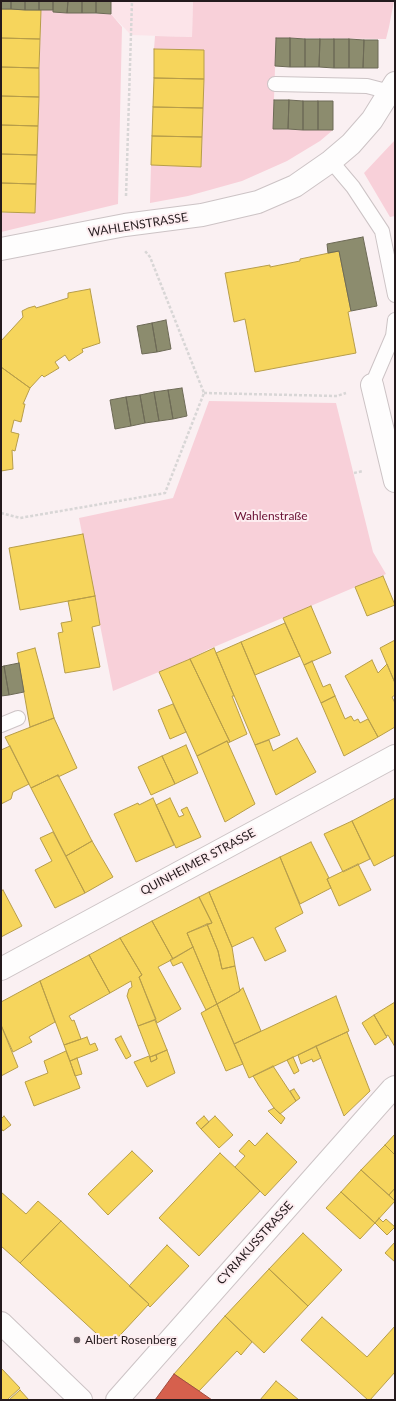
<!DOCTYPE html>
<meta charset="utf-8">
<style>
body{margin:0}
#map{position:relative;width:396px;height:1401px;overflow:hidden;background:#faf0f2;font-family:Lato,sans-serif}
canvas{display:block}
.frame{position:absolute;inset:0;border:2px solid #241a1d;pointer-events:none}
</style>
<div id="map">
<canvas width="396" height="1401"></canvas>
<div class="frame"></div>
</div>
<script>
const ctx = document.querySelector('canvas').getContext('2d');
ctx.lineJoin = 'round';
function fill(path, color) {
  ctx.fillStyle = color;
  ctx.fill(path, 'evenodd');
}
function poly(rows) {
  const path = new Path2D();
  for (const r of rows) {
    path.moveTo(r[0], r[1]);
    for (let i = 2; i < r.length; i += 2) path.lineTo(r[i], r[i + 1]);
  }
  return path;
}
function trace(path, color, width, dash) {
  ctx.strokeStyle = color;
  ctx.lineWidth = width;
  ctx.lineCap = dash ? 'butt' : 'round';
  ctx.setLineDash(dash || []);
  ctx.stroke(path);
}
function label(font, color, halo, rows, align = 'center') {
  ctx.font = font + ' Lato,sans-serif';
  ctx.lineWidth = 4;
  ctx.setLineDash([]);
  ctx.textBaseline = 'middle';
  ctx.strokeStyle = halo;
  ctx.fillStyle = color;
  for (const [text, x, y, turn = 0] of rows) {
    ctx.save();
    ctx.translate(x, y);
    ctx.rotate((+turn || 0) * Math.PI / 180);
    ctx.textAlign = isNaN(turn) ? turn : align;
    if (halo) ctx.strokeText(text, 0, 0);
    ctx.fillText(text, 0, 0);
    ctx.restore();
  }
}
const built = poly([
 [111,1,193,1,192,37,131,35,111,14]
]);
const green = poly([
 [193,1,394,1,389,27,386,39,276,38,273,129,333,130,320,141,287,161,242,181,188,196,150,203,151,165,201,166,204,51,154,49,155,36,192,37],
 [41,10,53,10,53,12,111,14,122,27,118,204,1,232,1,213,35,213],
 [395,140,395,216,390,217,364,173],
 [209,401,336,403,373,552,386,574,207,650,190,659,113,691,79,518,173,498]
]);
const homes = poly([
 [1,9,41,10,40,39,1,38,1,9],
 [1,38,40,39,39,68,1,67,1,38],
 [154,49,204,50,204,79,154,78,154,49],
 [1,67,39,68,39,97,1,96,1,67],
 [154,78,204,79,203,108,153,107,154,78],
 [1,96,39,97,38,126,1,125,1,96],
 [153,107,203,108,202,137,152,136,153,107],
 [1,125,38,126,37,155,1,154,1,125],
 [152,136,202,137,201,167,151,165,152,136],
 [1,154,37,155,36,184,1,183,1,154],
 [1,183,36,184,35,213,1,212,1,183],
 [339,251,351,311,348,312,356,353,255,372,245,319,234,322,225,273,270,265,270,267,300,261,300,259,339,251],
 [90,289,100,343,82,349,83,352,69,361,65,355,55,362,59,368,44,377,42,375,30,388,1,367,1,341,23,317,22,311,28,308,35,306,36,308,68,298,68,293,90,289],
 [1,367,30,388,23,404,25,404,21,422,14,420,11,432,19,434,15,451,12,450,13,469,1,471,1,367],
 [83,534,95,596,20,610,9,548,83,534],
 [383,576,395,605,367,616,355,587,383,576],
 [95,596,100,625,92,627,100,667,65,673,58,633,63,632,61,623,72,621,68,601,95,596],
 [311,606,331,653,304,665,283,618,311,606],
 [285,623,300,656,255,675,241,642,285,623],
 [395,640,395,683,380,648,395,640],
 [241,642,280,735,255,745,216,653,241,642],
 [35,648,54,718,30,727,17,653,35,648],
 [214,648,234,696,232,696,247,734,230,742,190,659,214,648],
 [190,659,230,742,228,743,227,741,197,756,159,672,190,659],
 [372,660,378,673,387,664,395,683,395,695,392,697,395,703,395,727,378,737,345,676,372,660],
 [312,661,323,687,330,684,335,696,321,703,304,665,312,661],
 [335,696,345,719,351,716,354,721,358,719,360,723,368,719,378,737,344,756,321,703,335,696],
 [173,704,186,732,170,739,158,710,173,704],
 [54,718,77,768,58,777,58,775,31,788,5,737,54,718],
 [297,738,316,772,276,795,255,745,269,740,273,751,297,738],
 [227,741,255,804,225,822,197,756,227,741],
 [186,745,198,773,175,784,162,756,186,745],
 [10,746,29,784,13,792,11,799,1,804,1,750,10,746],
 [162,756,175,784,151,795,138,767,162,756],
 [58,775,92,841,66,856,31,788,58,775],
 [153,798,174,845,136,862,114,814,138,803,139,805,153,798],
 [170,798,179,817,184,815,181,810,187,807,201,837,176,848,156,805,170,798],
 [395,798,395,855,374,866,352,821,395,798],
 [352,821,370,859,343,872,324,834,352,821],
 [53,832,85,893,55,908,35,870,52,861,40,838,53,832],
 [92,841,113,877,85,893,66,856,92,841],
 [311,842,329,878,327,879,331,888,300,904,280,857,311,842],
 [280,857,303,913,275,928,286,951,265,961,253,937,232,947,209,892,280,857],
 [358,864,371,890,339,906,327,879,358,864],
 [3,890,22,926,1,937,1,891,3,890],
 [209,892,232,947,235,966,222,969,218,951,207,924,212,923,199,897,209,892],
 [199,897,212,923,187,933,193,947,173,959,152,921,199,897],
 [152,921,173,959,158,967,181,1009,157,1023,139,977,142,975,120,938,152,921],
 [207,924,218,951,222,969,235,966,240,991,217,1004,187,933,207,924],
 [120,938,142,975,139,977,156,1019,138,1026,127,996,129,989,132,987,131,981,110,993,89,955,120,938],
 [193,947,217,1004,206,1010,182,962,173,966,170,960,193,947],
 [89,955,110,993,69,1016,72,1021,74,1020,81,1039,64,1045,40,981,89,955],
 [40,981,55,1022,29,1037,32,1042,13,1052,1,1025,1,1002,40,981],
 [243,988,261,1031,234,1044,217,1004,240,991,240,990,243,988],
 [336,996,349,1031,249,1078,234,1044,336,996],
 [395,1002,395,1047,388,1035,386,1036,374,1015,395,1002],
 [217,1004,243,1064,226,1071,201,1013,217,1004],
 [374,1015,387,1037,375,1045,362,1023,374,1015],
 [155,1020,167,1050,150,1057,138,1026,155,1020],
 [1,1025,18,1067,1,1076,1,1025],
 [347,1032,370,1091,344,1116,316,1046,347,1032],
 [121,1036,131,1056,126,1059,115,1039,121,1036],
 [87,1037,90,1045,95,1043,98,1050,70,1061,64,1045,87,1037],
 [316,1046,321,1058,313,1062,312,1059,301,1064,298,1055,316,1046],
 [167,1050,175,1073,147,1087,134,1062,149,1056,151,1062,157,1059,156,1055,167,1050],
 [66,1051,80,1088,34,1106,25,1082,48,1073,44,1061,66,1051],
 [156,1055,157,1059,151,1062,150,1057,156,1055],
 [293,1057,299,1071,294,1074,287,1060,293,1057],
 [77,1058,82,1074,75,1076,70,1061,77,1058],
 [273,1066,296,1101,280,1114,274,1108,259,1086,253,1076,273,1066],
 [294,1089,300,1098,296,1101,290,1091,294,1089],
 [274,1108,285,1118,281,1124,268,1111,274,1108],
 [4,1116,11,1125,3,1131,1,1128,1,1119,4,1116],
 [204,1116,209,1122,201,1129,196,1123,204,1116],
 [215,1116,233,1135,219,1148,201,1129,215,1116],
 [267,1133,297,1162,265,1196,235,1167,245,1156,239,1151,249,1140,255,1146,267,1133],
 [395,1134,395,1155,385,1145,395,1134],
 [385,1145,395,1155,395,1188,389,1195,361,1170,385,1145],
 [132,1151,153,1171,108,1215,88,1194,132,1151],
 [220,1153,260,1191,199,1256,159,1218,220,1153],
 [361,1170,395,1201,375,1223,341,1192,361,1170],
 [395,1188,395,1201,389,1195,395,1188],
 [1,1192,26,1214,38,1201,61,1221,20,1263,1,1246,1,1192],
 [341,1192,375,1223,360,1239,326,1208,341,1192],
 [379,1218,383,1222,386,1219,395,1227,387,1235,375,1223,379,1218],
 [61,1221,149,1304,110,1346,20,1263,61,1221],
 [303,1233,342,1270,308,1306,269,1269,303,1233],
 [395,1242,395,1262,385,1253,395,1242],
 [167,1245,189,1266,150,1307,148,1305,149,1304,129,1286,167,1245],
 [269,1269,308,1306,264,1353,225,1316,269,1269],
 [225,1316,252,1342,241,1355,237,1351,199,1391,174,1374,225,1316],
 [322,1317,367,1357,395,1326,395,1372,370,1400,368,1400,301,1340,322,1317],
 [1,1368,20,1388,7,1400,1,1400,1,1368],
 [276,1381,299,1400,260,1400,276,1381],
 [20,1390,29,1400,9,1400,20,1390]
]);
const shops = poly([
 [174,1374,199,1391,212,1400,155,1400,174,1374]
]);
const industry = poly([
 [1,1,11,1,11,9,1,9,1,1],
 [11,1,25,1,25,10,11,9,11,1],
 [25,1,39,1,39,10,25,10,25,1],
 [39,1,53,1,53,10,39,10,39,1],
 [53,1,68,1,67,13,53,12,53,1],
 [68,1,82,1,82,13,67,13,68,1],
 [82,1,96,1,96,13,82,13,82,1],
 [96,1,111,1,111,14,96,13,96,1],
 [276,38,290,38,290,67,275,66,276,38],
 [290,38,305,39,305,67,290,67,290,38],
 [305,39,320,39,319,67,305,67,305,39],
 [320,39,334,39,334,68,319,67,320,39],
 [334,39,349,39,349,68,334,68,334,39],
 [349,39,364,40,363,68,349,68,349,39],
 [364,40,378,40,378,68,363,68,364,40],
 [274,100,289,100,288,129,273,129,274,100],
 [289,100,303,101,303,130,288,129,289,100],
 [303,101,318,101,318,130,303,130,303,101],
 [318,101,333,101,333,130,318,130,318,101],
 [363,237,377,306,351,311,339,251,328,253,327,244,363,237],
 [166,320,171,349,157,352,152,323,166,320],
 [152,323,157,352,142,354,137,326,152,323],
 [182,388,187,416,173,419,168,390,182,388],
 [168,390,173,419,159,421,154,392,168,390],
 [154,392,159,421,145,423,140,395,154,392],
 [140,395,145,423,131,426,126,397,140,395],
 [126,397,131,426,115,429,110,400,126,397],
 [19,663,24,692,9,695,4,666,19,663],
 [4,666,9,695,1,696,1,667,4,666]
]);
const path = poly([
 [126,196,132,1],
 [204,393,337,396,346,393],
 [354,473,363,471],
 [1,513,20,518,165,493,204,393,150,257,145,251]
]);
const service = poly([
 [275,84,367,86,390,92],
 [331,161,353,187,382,231,395,295],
 [372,385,393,336,395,320],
 [1,725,18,718]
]);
const minor = poly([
 [1,249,125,225,202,215,258,202,295,186,331,161,351,144,372,120,395,83],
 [372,385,395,481],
 [1,969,395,756],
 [1,1323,81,1400],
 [117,1400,392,1089,395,1087]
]);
const markers = [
 [77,1340,4,"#6f6568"]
];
const streetNames = [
 ["WAHLENSTRASSE",138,225,-9],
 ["QUINHEIMER STRASSE",198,862,-28],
 ["CYRIAKUSSTRASSE",255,1243,-48]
];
const parkNames = [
 ["Wahlenstraße",271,516]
];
const poiNames = [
 ["Albert Rosenberg",85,1340]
];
fill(built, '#fce4e9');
fill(green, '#f8d0d9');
fill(homes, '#f6d55c');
trace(homes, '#b79d49', 1);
fill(shops, '#d6604d');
trace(shops, '#a14b3f', 1);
fill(industry, '#8c8c6e');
trace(industry, '#6d6a56', 1);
trace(service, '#ccc3c5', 16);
trace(minor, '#ccc3c5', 24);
trace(path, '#d8d6d6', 2.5, [3, 2]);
trace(service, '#fefdfd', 14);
trace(minor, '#fefdfd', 22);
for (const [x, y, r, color] of markers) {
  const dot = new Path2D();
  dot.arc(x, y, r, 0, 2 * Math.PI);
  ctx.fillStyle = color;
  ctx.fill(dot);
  trace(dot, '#fdedf0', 1.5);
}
label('12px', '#241a1d', '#fdedf0', streetNames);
label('12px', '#6a1034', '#fdedf0', parkNames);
label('12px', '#241a1d', '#fdedf0', poiNames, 'left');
</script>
